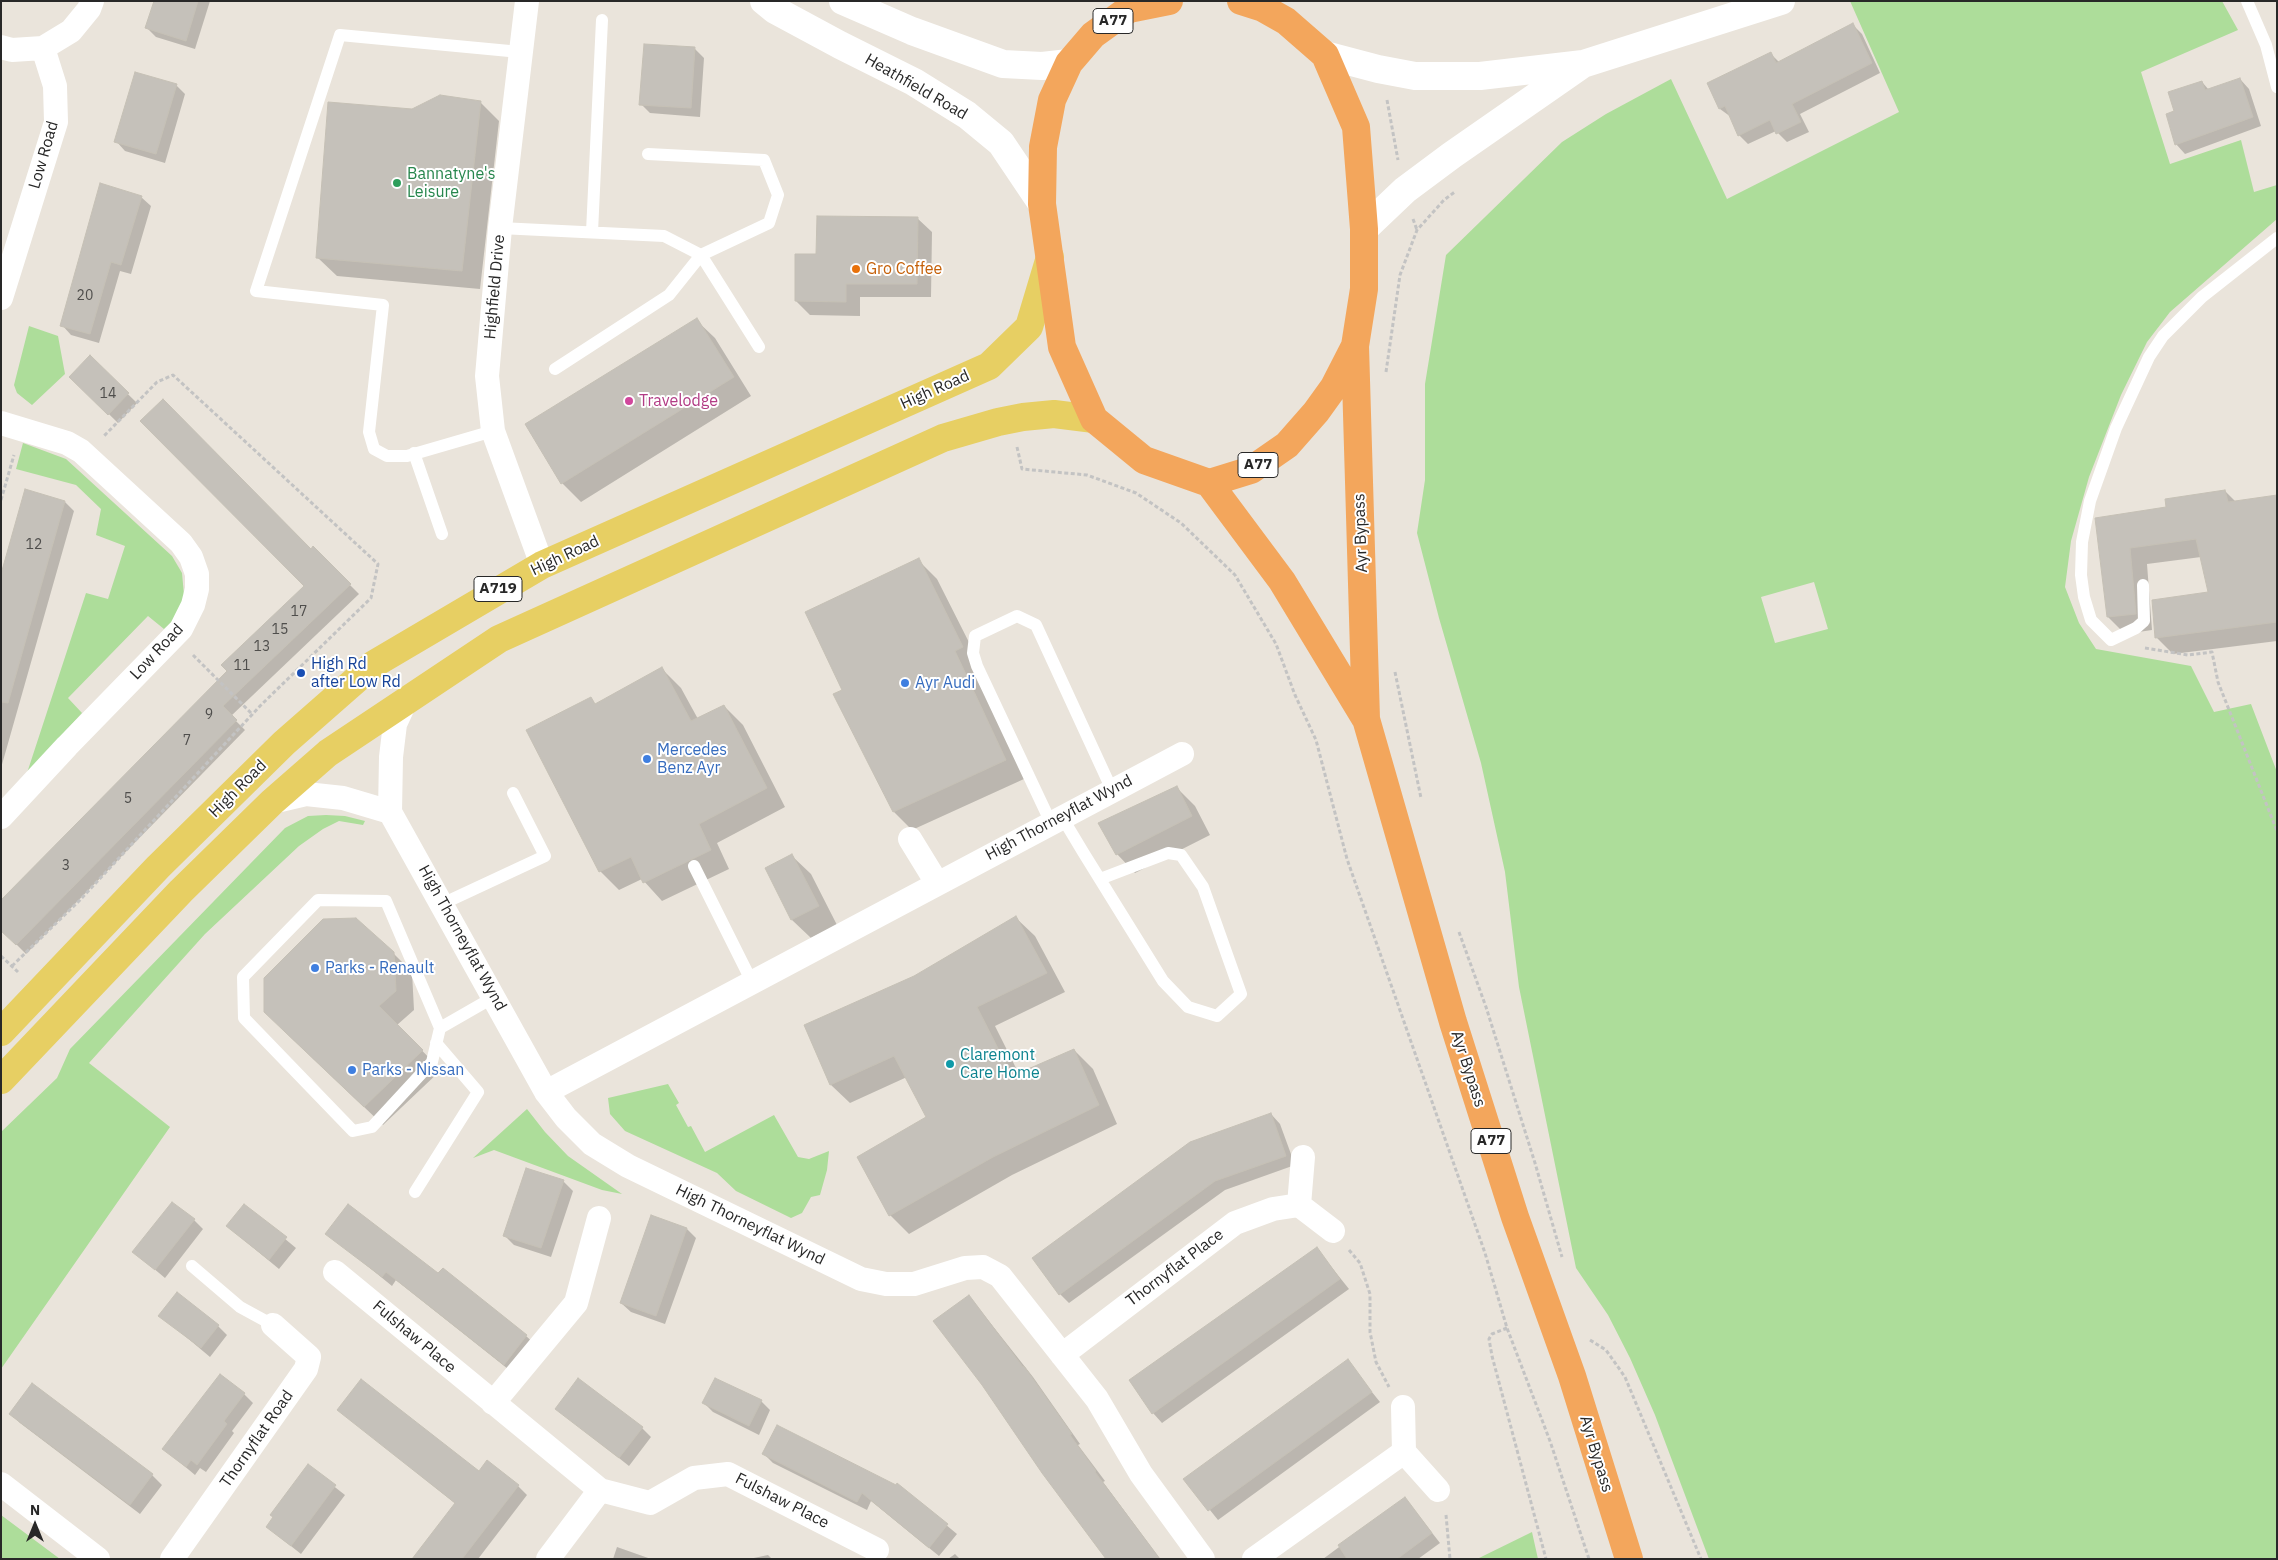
<!DOCTYPE html>
<style>
body{margin:0}
#map{position:relative;width:2278px;height:1560px;overflow:hidden;background:#eae4db;font-family:"IBM Plex Sans",sans-serif}
canvas{display:block}
.frame{position:absolute;inset:0;border:2px solid #282828;pointer-events:none}
.north{position:absolute;left:10px;top:1500px;width:50px;height:50px;-webkit-text-stroke:4px #fff;paint-order:stroke;rotate:0deg;font-size:14px;font-weight:700;line-height:20px;text-align:center;color:#282828}
.north::after{content:'';display:block;margin:auto;width:18px;height:22px;background:#282828;clip-path:polygon(50% 0,100% 100%,50% 72%,0 100%)}
</style>
<div id="map">
<canvas width="2278" height="1560"></canvas>
<div class="frame"></div>
<div class="north">N</div>
</div>
<script>
const ctx = document.querySelector('canvas').getContext('2d');
ctx.lineJoin = 'round';
function fill(path, color) {
  ctx.fillStyle = color;
  ctx.fill(path, 'evenodd');
}
function poly(rows) {
  const path = new Path2D();
  for (const r of rows) {
    path.moveTo(r[0], r[1]);
    for (let i = 2; i < r.length; i += 2) path.lineTo(r[i], r[i + 1]);
  }
  return path;
}
function trace(path, color, width, dash) {
  ctx.strokeStyle = color;
  ctx.lineWidth = width;
  ctx.lineCap = dash ? 'butt' : 'round';
  ctx.setLineDash(dash || []);
  ctx.stroke(path);
}
function label(font, color, halo, rows, align = 'center') {
  ctx.font = font + ' "IBM Plex Sans",sans-serif';
  ctx.lineWidth = 4;
  ctx.setLineDash([]);
  ctx.textBaseline = 'middle';
  ctx.strokeStyle = halo;
  ctx.fillStyle = color;
  for (const [text, x, y, turn = 0] of rows) {
    ctx.save();
    ctx.translate(x, y);
    ctx.rotate((+turn || 0) * Math.PI / 180);
    ctx.textAlign = isNaN(turn) ? turn : align;
    if (halo) ctx.strokeText(text, 0, 0);
    ctx.fillText(text, 0, 0);
    ctx.restore();
  }
}
const green = poly([
 [1850,1,2222,1,2238,30,2141,72,2170,164,2241,140,2254,192,2277,185,2277,219,2170,312,2147,342,2121,395,2089,477,2071,541,2065,587,2079,623,2096,649,2191,666,2214,712,2251,704,2277,772,2277,1559,1709,1559,1655,1415,1630,1358,1608,1315,1576,1268,1519,987,1505,872,1481,763,1439,618,1417,533,1425,480,1425,384,1446,255,1562,142,1606,114,1671,79,1727,199,1899,112],
 [1814,582,1828,629,1775,643,1761,597],
 [29,326,58,336,65,374,32,405,17,393,14,385],
 [23,443,66,459,172,556,182,573,184,595,177,617,164,629,148,616,68,698,82,713,27,773,86,593,108,599,125,546,96,535,101,509,76,485,16,469],
 [326,815,345,816,365,821,363,825,339,821,323,829,299,846,205,934,89,1063,170,1127,1,1369,1,1132,57,1078,70,1049,285,828,308,816],
 [668,1084,679,1103,676,1105,688,1127,691,1126,705,1152,774,1115,798,1157,809,1159,829,1151,827,1170,820,1195,811,1197,802,1213,791,1218,736,1191,717,1173,625,1131,610,1114,608,1098],
 [527,1109,545,1132,568,1156,622,1194,602,1190,494,1150,473,1158],
 [1,1515,60,1559,1,1559],
 [1532,1532,1538,1559,1477,1559]
]);
const shadow = poly([
 [155,1,210,1,195,49,156,37,147,28],
 [1853,25,1862,34,1880,73,1800,114,1809,132,1787,142,1776,131,1748,144,1739,135,1731,117,1720,109,1709,83,1771,54,1780,63],
 [695,49,704,58,700,117,650,113,641,104],
 [2240,79,2249,89,2261,126,2185,154,2176,144,2176,112,2202,82,2209,90],
 [176,85,185,94,165,163,125,151,116,141],
 [480,102,499,121,480,289,337,276,318,258],
 [141,197,151,206,131,274,120,271,99,343,71,335,62,325],
 [917,218,932,232,931,297,860,297,860,316,810,315,796,301,817,255],
 [696,320,715,338,751,396,581,502,562,483,526,425],
 [90,357,137,403,118,423,71,377],
 [2225,491,2236,502,2277,497,2277,641,2173,654,2156,637,2209,593,2201,557,2147,564,2152,630,2125,634,2108,617,2097,519,2168,508],
 [65,502,74,511,1,768,1,578],
 [313,548,359,594,231,716,245,730,26,954,1,929,305,586,311,551],
 [918,560,937,579,981,666,1024,779,912,830,894,812,843,690],
 [662,669,681,688,698,719,724,706,743,725,785,807,717,843,729,869,662,901,642,879,619,890,600,871,590,699,596,705],
 [1176,787,1195,806,1210,835,1135,873,1117,854],
 [792,856,811,874,837,925,811,938,792,920,767,869],
 [1016,918,1035,936,1065,992,995,1026,1019,1074,1074,1050,1093,1069,1117,1124,1012,1175,909,1234,890,1215,928,1117,907,1077,850,1103,831,1085,806,1026,915,977],
 [393,953,412,972,414,1010,397,1025,441,1070,383,1125,284,1031],
 [1271,1114,1280,1124,1295,1165,1225,1190,1069,1303,1060,1294],
 [563,1181,573,1191,551,1257,514,1245,505,1236],
 [244,1205,296,1248,279,1269,227,1226],
 [194,1220,203,1229,165,1278,134,1252],
 [687,1229,696,1238,665,1324,631,1312,621,1303],
 [327,1233,439,1275,526,1336,536,1345,513,1373,396,1280,392,1286],
 [1317,1249,1349,1289,1162,1423,1153,1413,1130,1381],
 [969,1296,1033,1377,1080,1444,1078,1445,1105,1481,1103,1482,1160,1559,1109,1559],
 [160,1315,218,1326,227,1335,210,1357],
 [1347,1361,1380,1402,1218,1520,1185,1479],
 [32,1385,152,1475,162,1485,140,1514,20,1423,11,1414],
 [244,1394,253,1403,232,1431,234,1433,206,1472,200,1468,195,1475,164,1449],
 [761,1401,770,1410,759,1435,713,1412,704,1403],
 [557,1409,642,1428,651,1437,629,1466],
 [339,1410,479,1473,518,1486,527,1495,478,1559,414,1559,456,1504],
 [764,1454,896,1487,898,1485,957,1534,939,1556,871,1501,867,1510,773,1463],
 [308,1466,345,1495,301,1554,267,1527],
 [1405,1498,1440,1543,1418,1559,1323,1559],
 [617,1547,651,1559,613,1559],
 [955,1554,960,1559,948,1559],
 [768,1555,772,1559,749,1559]
]);
const building = poly([
 [154,1,198,1,186,41,145,28,154,1],
 [1853,23,1872,63,1792,104,1801,122,1776,134,1770,120,1738,136,1725,106,1719,109,1707,83,1771,52,1776,63,1853,23],
 [644,44,695,47,691,108,639,105,644,44],
 [135,72,177,84,156,154,114,142,135,72],
 [2240,78,2253,117,2175,145,2166,114,2174,111,2168,92,2202,81,2205,90,2240,78],
 [440,95,481,101,462,271,316,258,328,102,412,109,440,95],
 [100,183,142,196,121,265,111,262,90,334,60,326,100,183],
 [817,216,918,217,917,284,846,284,846,302,795,301,795,254,816,254,817,216],
 [697,318,734,377,561,484,525,424,697,318],
 [90,355,129,393,108,415,69,377,90,355],
 [163,399,311,549,313,546,351,584,223,706,237,720,16,945,1,931,1,900,227,671,221,665,304,586,140,421,163,399],
 [25,489,65,501,8,703,1,702,1,574,25,489],
 [2225,490,2228,502,2277,495,2277,622,2155,638,2152,600,2208,592,2196,539,2130,548,2136,614,2107,617,2095,518,2166,507,2165,499,2225,490],
 [919,558,963,647,955,651,1006,760,893,812,833,694,842,690,805,612,919,558],
 [662,667,691,721,724,705,767,788,699,824,711,850,643,883,631,857,599,872,526,730,591,697,595,704,662,667],
 [1177,786,1192,816,1116,855,1098,823,1177,786],
 [792,854,819,906,791,920,765,868,792,854],
 [1016,916,1047,973,977,1007,1012,1076,1074,1049,1099,1105,993,1157,889,1216,857,1157,926,1117,894,1056,830,1085,804,1025,914,976,1016,916],
 [356,918,394,952,396,991,379,1006,423,1050,364,1107,264,1012,264,978,323,919,356,918],
 [1271,1113,1286,1156,1215,1181,1059,1295,1032,1258,1190,1142,1271,1113],
 [526,1168,564,1180,541,1248,503,1236,526,1168],
 [172,1202,195,1219,155,1270,132,1252,172,1202],
 [244,1204,287,1237,269,1260,226,1226,244,1204],
 [348,1204,438,1273,443,1268,527,1335,504,1365,386,1272,382,1277,325,1234,348,1204],
 [651,1215,687,1228,656,1316,620,1303,651,1215],
 [1317,1247,1340,1279,1152,1414,1129,1380,1317,1247],
 [177,1292,219,1325,201,1348,158,1316,177,1292],
 [969,1295,1023,1367,1024,1366,1072,1434,1070,1435,1096,1471,1095,1472,1160,1559,1106,1559,1042,1473,982,1385,933,1321,969,1295],
 [1348,1359,1372,1392,1208,1511,1183,1479,1348,1359],
 [220,1374,245,1393,224,1421,227,1424,197,1465,191,1460,186,1467,162,1449,220,1374],
 [578,1378,643,1427,619,1458,555,1409,578,1378],
 [715,1378,762,1400,749,1426,702,1403,715,1378],
 [361,1379,479,1471,487,1460,519,1485,462,1559,412,1559,455,1503,337,1410,361,1379],
 [32,1383,153,1474,130,1505,9,1414,32,1383],
 [777,1425,896,1485,897,1483,948,1524,929,1548,862,1493,857,1502,762,1454,777,1425],
 [308,1464,336,1485,291,1546,266,1527,273,1517,270,1515,308,1464],
 [1405,1497,1432,1533,1397,1559,1347,1559,1338,1545,1405,1497]
]);
const path = poly([
 [1387,100,1398,160],
 [1413,219,1417,230],
 [1386,372,1400,275,1417,230,1444,200,1456,191],
 [1017,447,1022,469,1087,475,1136,493,1181,523,1235,575,1276,644,1295,695,1316,740,1347,859,1485,1253,1507,1328,1550,1441,1589,1559],
 [1,500,14,455],
 [2145,648,2188,655,2212,652,2218,682,2277,831],
 [193,655,253,715],
 [1395,672,1421,798],
 [1459,932,1486,1007,1535,1163,1562,1257],
 [1,956,18,972],
 [12,966,80,900,260,706,371,598,378,564,173,375,157,382,103,437],
 [1349,1250,1360,1263,1370,1294,1370,1332,1376,1362,1389,1387],
 [1507,1328,1492,1334,1489,1339,1492,1356,1546,1559],
 [1590,1340,1606,1350,1625,1377,1701,1559],
 [1446,1515,1450,1559]
]);
const lane = poly([
 [2247,1,2266,45,2277,87],
 [500,228,664,236,701,255,759,347],
 [592,232,602,20],
 [555,369,669,295,701,255,769,223,778,195,764,160,648,154],
 [493,431,407,456,387,456,374,449,369,432,383,305,256,291,340,35,520,52],
 [414,453,442,534],
 [2143,585,2144,621,2136,628,2111,640,2091,620,2084,597,2081,575,2082,542,2090,501,2116,428,2149,357,2163,336,2202,297,2277,238],
 [1062,817,1083,852,1163,981,1188,1007,1217,1016,1241,994,1203,887,1181,855,1168,853,1100,879],
 [1051,823,977,666,973,653,975,636,1017,616,1036,625,1112,790],
 [694,866,752,982],
 [442,904,545,856,513,793],
 [440,1028,386,901,318,900,243,977,244,1018,353,1131,372,1127,432,1062,440,1028,494,997],
 [415,1192,478,1092,436,1043],
 [192,1266,240,1307,273,1325]
]);
const street = poly([
 [527,1,500,228,487,376,493,431,542,565],
 [1,47,12,50,43,48,71,31,89,9,92,1],
 [1,298,56,122,55,86,43,48],
 [1,423,67,443,81,451,181,543,191,557,197,574,197,589,193,605,181,629,67,746,1,817],
 [272,802,306,794,343,798,390,812,546,1092,566,1118,592,1144,628,1166,861,1279,886,1284,914,1284,965,1268,983,1267,1000,1276,1097,1399,1141,1474,1203,1559],
 [390,812,391,757,395,724,407,698],
 [910,839,937,883],
 [546,1092,1182,754],
 [1299,1205,1303,1157],
 [335,1272,600,1490,650,1503,694,1478,728,1474,877,1550],
 [1062,1355,1235,1223,1273,1209,1299,1205,1333,1231],
 [493,1403,576,1303,599,1218],
 [1403,1407,1404,1452,1438,1490],
 [1,1484,98,1559],
 [172,1559,306,1369,309,1357,273,1325],
 [548,1559,600,1490],
 [1254,1559,1404,1452]
]);
const secondary = poly([
 [764,1,775,10,840,45,914,82,967,115,1001,143,1042,204],
 [843,1,912,31,1003,64,1042,66,1069,63],
 [1325,55,1378,69,1415,76,1480,76,1583,64,1781,1],
 [1364,229,1405,190,1452,155,1580,66]
]);
const primary = poly([
 [1,1032,158,867,284,743,374,664,542,565,989,366,1029,327,1050,257],
 [1,1080,181,891,272,802,328,753,499,639,943,438,998,422,1023,417,1054,414,1094,419]
]);
const highway = poly([
 [1169,1,1129,9,1093,35,1069,63,1052,100,1043,147,1042,204,1062,347,1094,419,1144,460,1209,483,1251,470,1287,445,1316,412,1334,387,1355,346,1364,289,1364,229,1356,127,1325,55,1286,21,1263,8,1241,1],
 [1355,346,1366,719,1453,1022,1515,1217,1572,1376,1629,1559],
 [1209,483,1282,581,1365,718]
]);
const markers = [
 [397,183,5,"#2e9e5b"],
 [856,269,5,"#e8710a"],
 [629,401,5,"#d1479c"],
 [301,673,5,"#1a4fb4"],
 [905,683,5,"#3f7fe0"],
 [647,759,5,"#3f7fe0"],
 [315,968,5,"#3f7fe0"],
 [950,1064,5,"#0f9aa8"],
 [352,1070,5,"#3f7fe0"]
];
const numberNames = [
 ["20",85,296],
 ["14",108,394],
 ["12",34,545],
 ["17",299,612],
 ["15",280,630],
 ["13",262,647],
 ["11",242,666],
 ["9",209,715],
 ["7",187,741],
 ["5",128,799],
 ["3",66,866]
];
const shields = [
 [1113,21,40],
 [1258,465,40],
 [498,589,48],
 [1491,1141,40]
];
const shieldNames = [
 ["A77",1113,21],
 ["A77",1258,465],
 ["A719",498,589],
 ["A77",1491,1141]
];
const streetNames = [
 ["Heathfield Road",916,87,30],
 ["Low Road",44,155,-74],
 ["Highfield Drive",495,287,-85],
 ["High Road",935,390,-24],
 ["Ayr Bypass",1361,533,-92],
 ["High Road",565,556,-25],
 ["Low Road",157,652,-47],
 ["High Road",238,789,-45],
 ["High Thorneyflat Wynd",1059,818,-28],
 ["High Thorneyflat Wynd",462,938,61],
 ["Ayr Bypass",1468,1069,72],
 ["High Thorneyflat Wynd",750,1225,26],
 ["Thornyflat Place",1175,1268,-37],
 ["Fulshaw Place",414,1337,40],
 ["Thornyflat Road",257,1439,-55],
 ["Ayr Bypass",1596,1454,73],
 ["Fulshaw Place",782,1501,27]
];
const leisureNames = [
 ["Bannatyne's",407,174],
 ["Leisure",407,192]
];
const foodNames = [
 ["Gro Coffee",866,269]
];
const hotelNames = [
 ["Travelodge",639,401]
];
const transitNames = [
 ["High Rd",311,664],
 ["after Low Rd",311,682]
];
const shopNames = [
 ["Ayr Audi",915,683],
 ["Mercedes",657,750],
 ["Benz Ayr",657,768],
 ["Parks - Renault",325,968],
 ["Parks - Nissan",362,1070]
];
const cultureNames = [
 ["Claremont",960,1055],
 ["Care Home",960,1073]
];
fill(green, '#addd9a');
fill(shadow, '#0003');
fill(building, '#c5c1ba');
trace(building, '#c5c0b5', 1);
trace(path, '#c3c3c3', 3, [4, 2.5]);
trace(lane, '#fff', 12);
trace(street, '#fff', 24);
trace(secondary, '#fff', 28);
trace(primary, '#e7cf63', 28);
trace(highway, '#f3a65c', 28);
for (const [x, y, r, color] of markers) {
  const dot = new Path2D();
  dot.arc(x, y, r, 0, 2 * Math.PI);
  ctx.fillStyle = color;
  ctx.fill(dot);
  trace(dot, '#fff', 2);
}
label('14px', '#4f4e4c', null, numberNames);
for (const [x, y, w] of shields) {
  const box = new Path2D();
  box.roundRect(x - w / 2, y - 12.5, w, 25, 4);
  ctx.fillStyle = '#fff';
  ctx.fill(box);
  trace(box, '#282828', 1);
}
label('bold 15px', '#282828', null, shieldNames);
label('16px', '#282828', '#fff', streetNames);
label('16px', '#27864d', '#fff', leisureNames, 'left');
label('16px', '#c56008', '#fff', foodNames, 'left');
label('16px', '#b23c85', '#fff', hotelNames, 'left');
label('16px', '#164399', '#fff', transitNames, 'left');
label('16px', '#366cbe', '#fff', shopNames, 'left');
label('16px', '#0d838f', '#fff', cultureNames, 'left');
</script>
